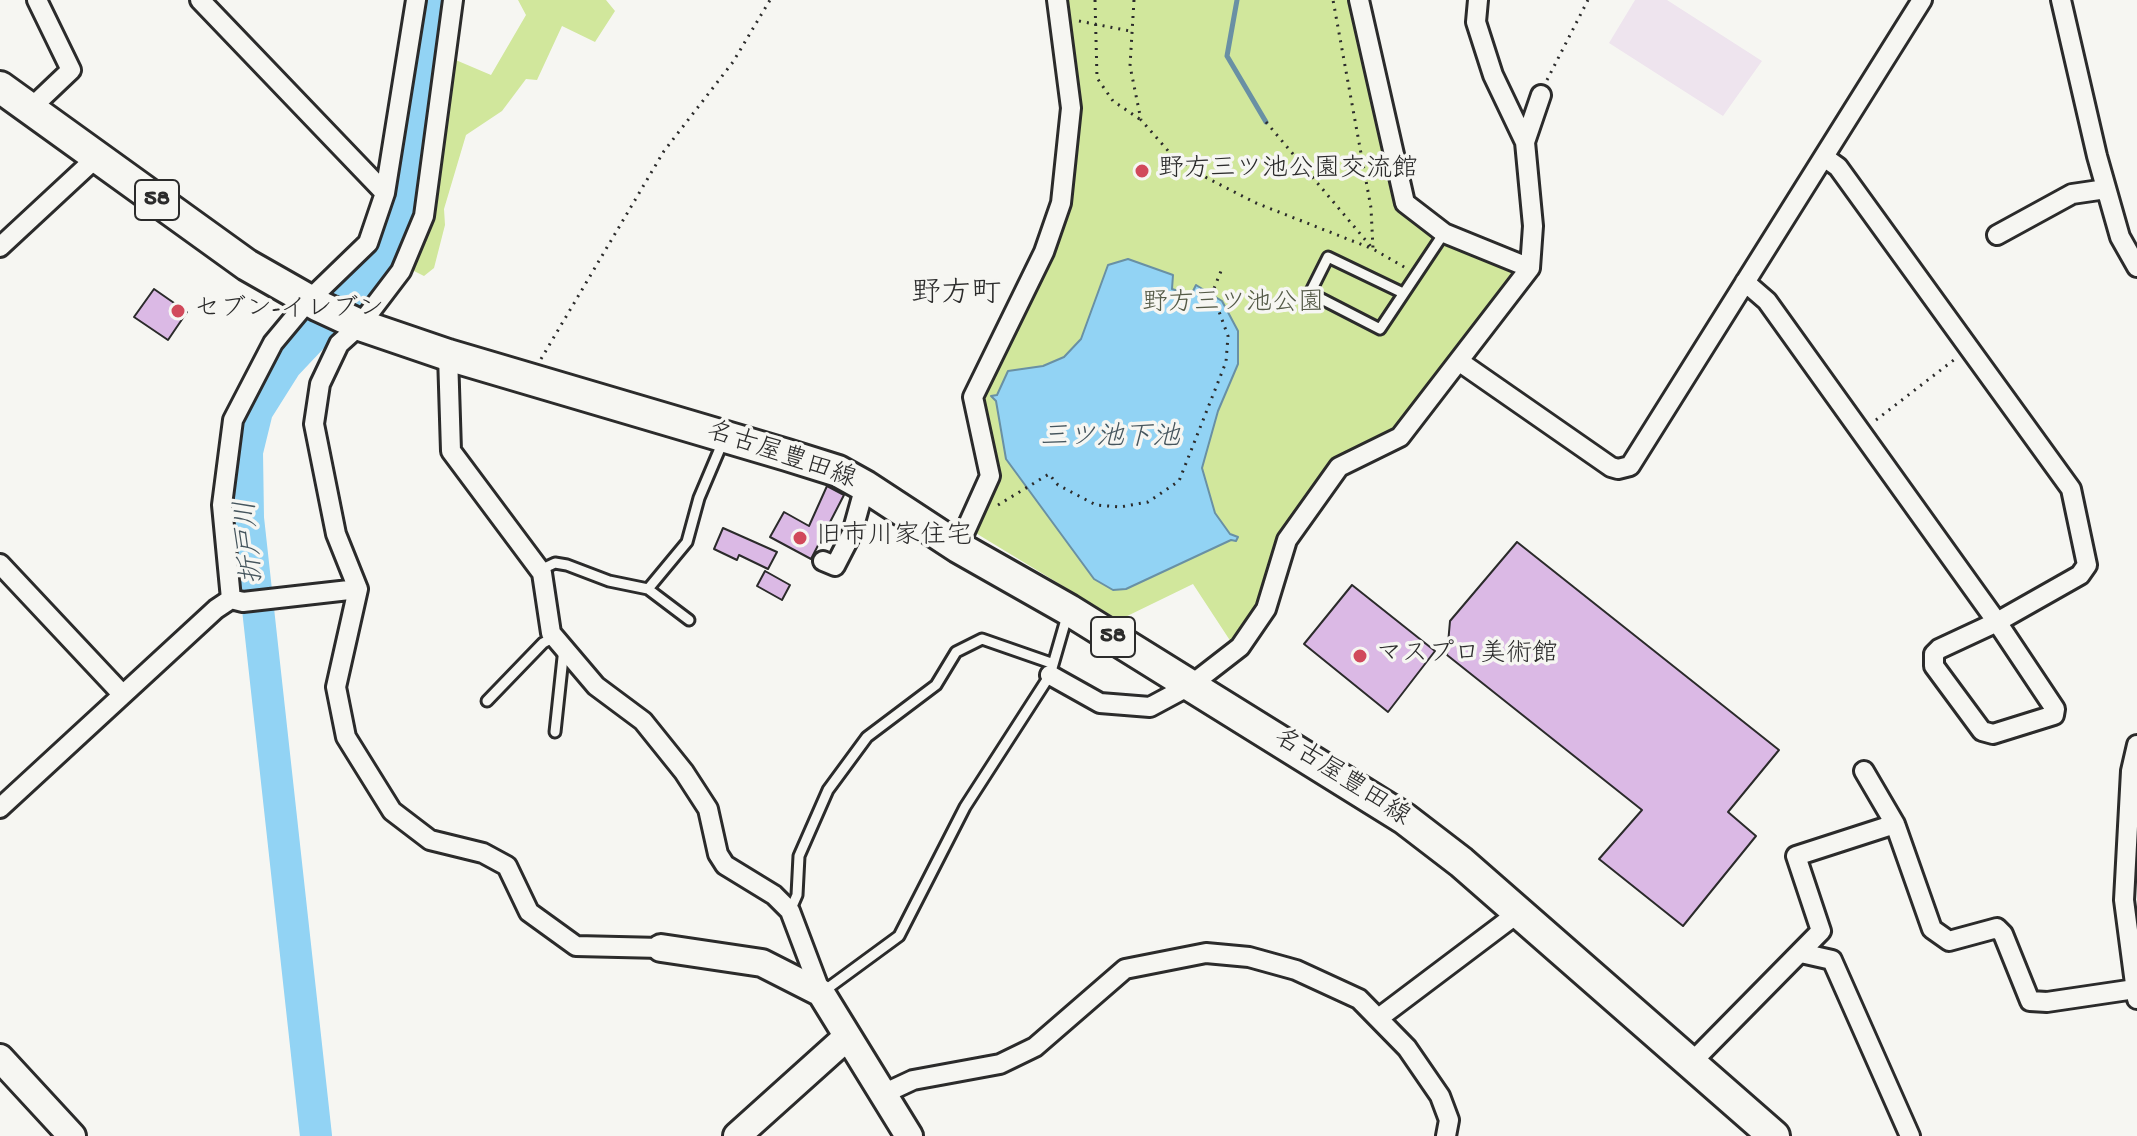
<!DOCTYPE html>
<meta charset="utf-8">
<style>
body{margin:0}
canvas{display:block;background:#f6f6f2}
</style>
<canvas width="2137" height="1136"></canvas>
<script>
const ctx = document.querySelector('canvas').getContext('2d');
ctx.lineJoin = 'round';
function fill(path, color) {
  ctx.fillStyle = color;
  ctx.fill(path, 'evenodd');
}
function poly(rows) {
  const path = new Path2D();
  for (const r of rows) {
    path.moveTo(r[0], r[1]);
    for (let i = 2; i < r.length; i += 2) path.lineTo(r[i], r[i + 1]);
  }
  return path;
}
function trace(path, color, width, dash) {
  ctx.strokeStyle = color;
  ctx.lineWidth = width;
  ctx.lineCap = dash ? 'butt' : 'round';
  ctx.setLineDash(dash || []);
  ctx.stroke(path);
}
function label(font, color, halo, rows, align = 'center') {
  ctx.font = font + ' "Gochi Hand","Klee One",sans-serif';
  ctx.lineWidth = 7;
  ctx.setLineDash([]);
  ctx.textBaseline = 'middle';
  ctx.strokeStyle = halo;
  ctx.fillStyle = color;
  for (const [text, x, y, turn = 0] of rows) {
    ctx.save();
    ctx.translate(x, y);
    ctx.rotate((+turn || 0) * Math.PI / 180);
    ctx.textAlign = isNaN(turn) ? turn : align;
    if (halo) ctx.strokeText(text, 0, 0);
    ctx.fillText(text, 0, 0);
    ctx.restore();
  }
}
const built = poly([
 [1635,0,1667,0,1762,61,1723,116,1609,43]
]);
const green = poly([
 [518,0,606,0,615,11,595,42,562,26,537,80,526,79,502,111,466,135,444,209,445,225,434,268,424,276,410,269,451,58,491,75,526,15],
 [1067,0,1351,0,1396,209,1443,243,1515,270,1397,432,1334,463,1261,605,1231,642,1193,584,1119,620,974,532,1001,480,981,397,1053,253,1068,205,1077,105]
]);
const water = poly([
 [1128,259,1173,275,1172,289,1191,295,1196,285,1222,301,1238,331,1238,364,1218,411,1202,468,1215,513,1230,534,1238,537,1236,541,1231,540,1126,589,1113,590,1094,579,1006,459,996,401,991,396,997,395,1008,371,1043,366,1064,357,1081,339,1108,265,1128,259]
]);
const stream = poly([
 [1237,0,1227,56,1266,122]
]);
const river = poly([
 [316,1136,248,518,247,452,257,411,286,365,387,258,401,217,436,0]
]);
const building = poly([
 [154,289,187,312,168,340,134,317,154,289],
 [827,486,844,495,811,559,770,537,784,512,809,526,827,486],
 [723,528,777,552,768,569,739,555,737,560,714,549,723,528],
 [1517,542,1779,750,1728,812,1756,836,1683,926,1599,859,1642,810,1447,655,1450,621,1517,542],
 [765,571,790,585,782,600,757,586,765,571],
 [1352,585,1435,651,1388,712,1304,644,1352,585]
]);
const path = poly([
 [1095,0,1097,78,1113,101,1141,120],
 [1134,0,1130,66,1141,120,1170,153,1207,178,1256,203,1373,249,1371,208,1333,0],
 [1079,21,1130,31],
 [1547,80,1588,0],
 [1266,122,1373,249,1406,268],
 [541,359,664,151,733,62,770,0],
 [1876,420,1955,359],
 [998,505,1049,474,1058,485,1096,505,1120,507,1148,502,1179,481,1226,362,1228,336,1217,306,1209,301,1223,266]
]);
const lane = poly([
 [1403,293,1328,257,1310,293,1380,329,1444,233],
 [540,570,555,563,567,565,609,581,648,589,689,620],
 [648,589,687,542,699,498,724,439],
 [487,701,543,643,554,637],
 [555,732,564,648],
 [790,911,797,895,799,856,828,790,867,737,936,685,956,652,982,639,1051,663],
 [824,991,899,936,965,807,1050,675,1067,616]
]);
const street = poly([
 [200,0,385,193],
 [453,0,424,216,401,271,360,325,339,344,320,384,314,424,336,534,358,589,336,687,346,737,392,811,430,840,483,853,507,866,529,912,576,946,661,948],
 [1359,0,1405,203,1444,233,1530,268],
 [1478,0,1476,22,1493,75,1525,142],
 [2061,0,2097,156,2120,237,2137,267],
 [31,108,71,70,37,0],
 [1997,235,2072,194,2106,189],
 [0,247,97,157],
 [1745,282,1767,301,1997,622,1939,649,1934,654,1934,666,1982,731,1993,734,2054,715,2055,709,1997,622,2080,575,2087,565,2071,489,1838,167,1824,157],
 [448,355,451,451,542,573,551,633,596,686,643,721,684,772,708,809,718,854,725,865,774,895,790,911,821,993],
 [1460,362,1611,467,1618,469,1630,466,1922,0],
 [958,547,990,476,973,397,1044,252,1061,203,1071,108,1057,0],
 [823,561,835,566,852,533,865,486],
 [0,564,122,694],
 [231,599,222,505,233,420,273,343,308,301,368,243,385,193,416,0],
 [1050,675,1100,703,1150,707,1191,685,1240,647,1266,609,1287,540,1339,467,1400,437,1530,268,1533,226,1525,142,1541,95],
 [2137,745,2131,771,2124,900,2137,999],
 [1864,771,1895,824],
 [0,808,216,609,231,599,243,602,358,589],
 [1801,953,1832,960,1910,1136],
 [1380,1017,1518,913],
 [1690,1064,1821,931,1796,856,1895,824,1932,929,1949,941,1997,928,2003,934,2030,1001,2047,1002,2135,989],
 [883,1094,913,1080,1000,1064,1035,1047,1125,969,1206,953,1249,957,1296,970,1359,999,1407,1048,1440,1096,1449,1120,1446,1136]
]);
const secondary = poly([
 [661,948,762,963,821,993,909,1136],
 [0,1058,72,1136],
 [737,1136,847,1037]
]);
const primary = poly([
 [0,87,247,265,319,306,360,325,448,355,787,455,838,471,865,486,958,547,1069,610,1405,819,1461,862,1774,1136]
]);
const markers = [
 [1142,171,8,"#d1495b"],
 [178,311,8,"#d1495b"],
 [800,538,8,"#d1495b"],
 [1360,656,8,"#d1495b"]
];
const shields = [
 [157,200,44],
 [1113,637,44]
];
const shieldNames = [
 ["58",157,200],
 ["58",1113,637]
];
const poiNames = [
 ["野方三ツ池公園交流館",1158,171],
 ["セブン-イレブン",194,311],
 ["旧市川家住宅",816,538],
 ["マスプロ美術館",1376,656]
];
const parkNames = [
 ["野方三ツ池公園",1233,305]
];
const streetNames = [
 ["名古屋豊田線",781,457,19],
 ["名古屋豊田線",1341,779,33]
];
const waterNames = [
 ["三ツ池下池",1110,440],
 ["折戸川",252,542,-95]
];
const quarterNames = [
 ["野方町",956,296]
];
fill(built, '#eee4ee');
fill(green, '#d1e79c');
fill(water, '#92d3f4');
trace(water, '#6990a4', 2);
trace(stream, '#6990a4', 5);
trace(river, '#92d3f4', 32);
fill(building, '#dbb9e5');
trace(building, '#2b2b2b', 2);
trace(lane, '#2b2b2b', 15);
trace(street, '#2b2b2b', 24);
trace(secondary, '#2b2b2b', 32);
trace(primary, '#2b2b2b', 36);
trace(path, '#2b2b2b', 3, [2, 6]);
trace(lane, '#f6f6f2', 9);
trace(street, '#f6f6f2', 18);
trace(secondary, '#f6f6f2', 26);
trace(primary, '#f6f6f2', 30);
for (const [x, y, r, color] of markers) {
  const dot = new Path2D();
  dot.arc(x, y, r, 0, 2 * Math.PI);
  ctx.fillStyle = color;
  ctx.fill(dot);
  trace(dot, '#f6f6f2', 3);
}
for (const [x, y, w] of shields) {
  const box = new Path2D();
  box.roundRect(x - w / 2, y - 20, w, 40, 6);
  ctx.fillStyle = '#f6f6f2';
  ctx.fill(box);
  trace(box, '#2b2b2b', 2);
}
label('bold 24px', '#2b2b2b', null, shieldNames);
label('26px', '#2b2b2b', '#f6f6f2', poiNames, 'left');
label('26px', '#545a47', '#f6f6f2', parkNames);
label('26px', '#2b2b2b', '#f6f6f2', streetNames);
label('italic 28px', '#45555d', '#f6f6f2', waterNames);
label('30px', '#2b2b2b', '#f6f6f2', quarterNames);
</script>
